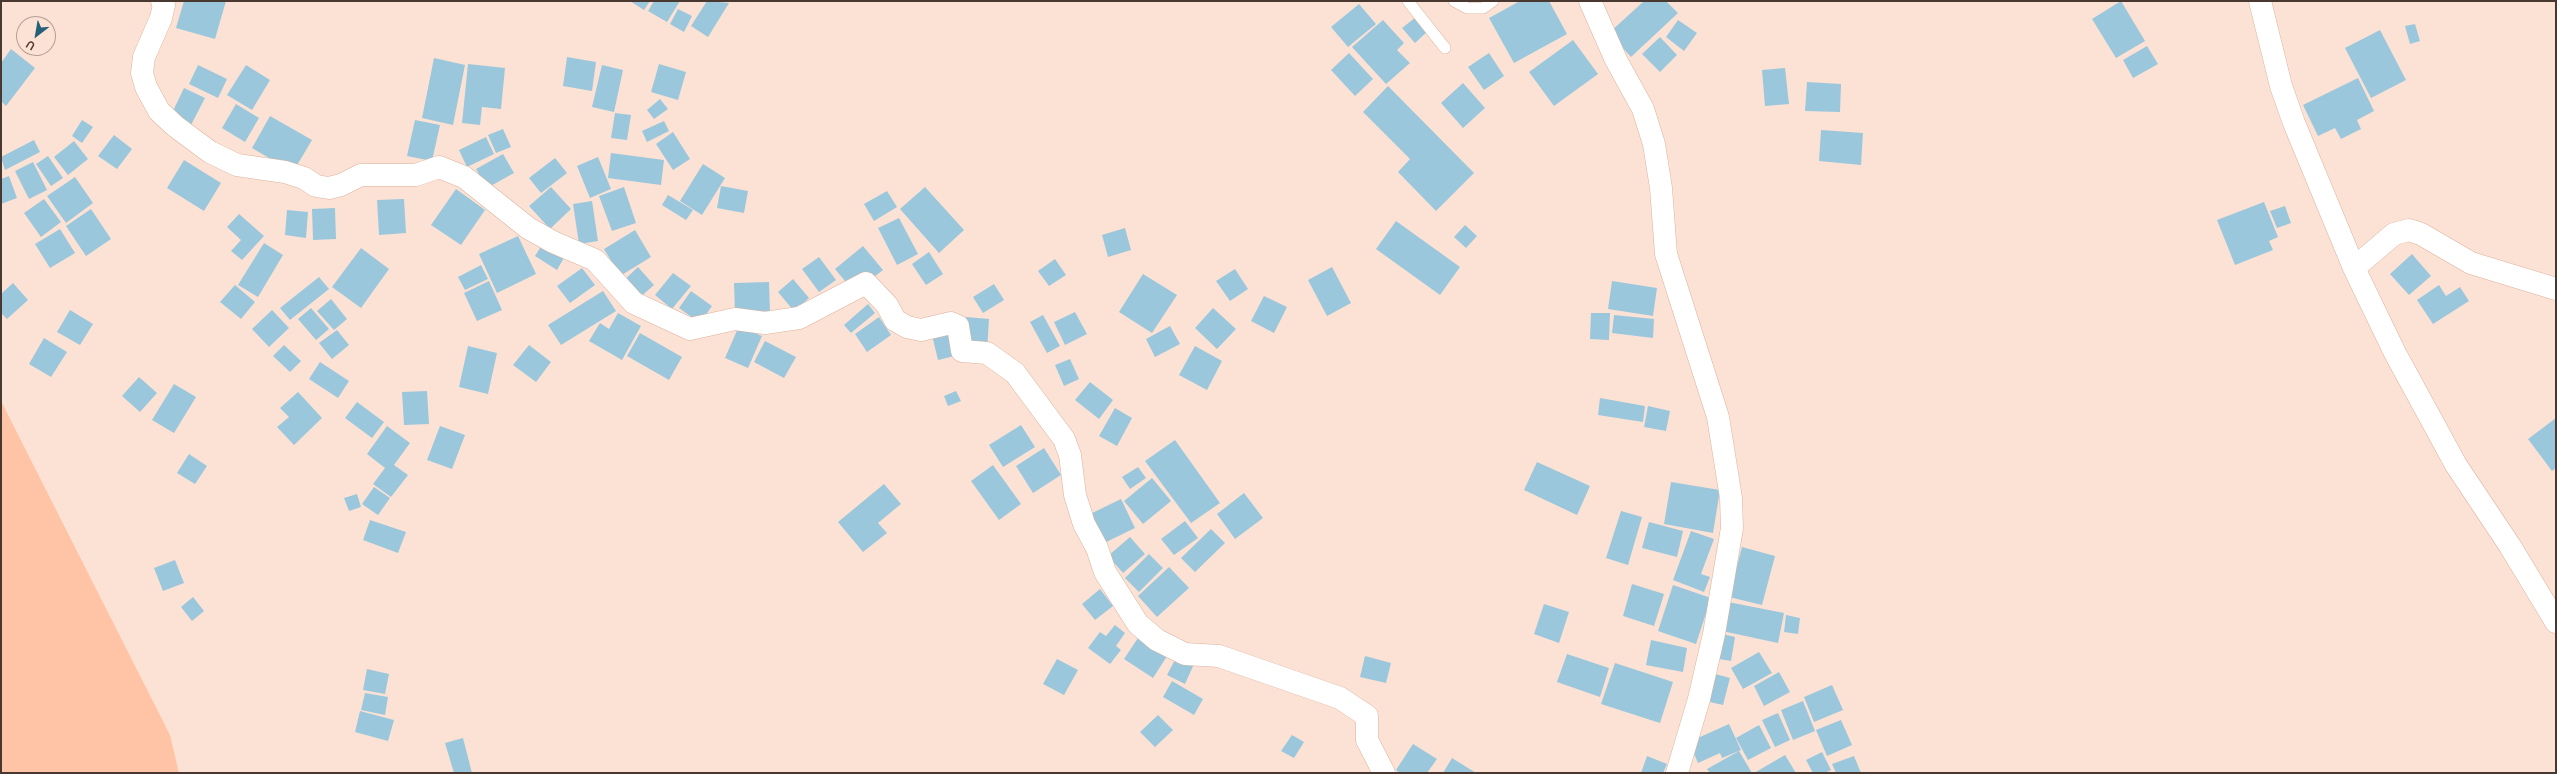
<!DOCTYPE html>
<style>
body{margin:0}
#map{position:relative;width:2557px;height:774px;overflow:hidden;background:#fce2d5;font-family:Lato,sans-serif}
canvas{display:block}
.frame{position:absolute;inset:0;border:2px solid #493830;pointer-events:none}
.north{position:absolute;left:16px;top:16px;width:40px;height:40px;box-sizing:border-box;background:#fce2d5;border:1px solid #b49e93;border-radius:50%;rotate:211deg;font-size:11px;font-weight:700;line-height:16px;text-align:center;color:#493830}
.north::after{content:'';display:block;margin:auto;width:14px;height:18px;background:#256078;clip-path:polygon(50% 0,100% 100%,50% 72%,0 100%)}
</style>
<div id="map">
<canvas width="2557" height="774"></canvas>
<div class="frame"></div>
<div class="north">U</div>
</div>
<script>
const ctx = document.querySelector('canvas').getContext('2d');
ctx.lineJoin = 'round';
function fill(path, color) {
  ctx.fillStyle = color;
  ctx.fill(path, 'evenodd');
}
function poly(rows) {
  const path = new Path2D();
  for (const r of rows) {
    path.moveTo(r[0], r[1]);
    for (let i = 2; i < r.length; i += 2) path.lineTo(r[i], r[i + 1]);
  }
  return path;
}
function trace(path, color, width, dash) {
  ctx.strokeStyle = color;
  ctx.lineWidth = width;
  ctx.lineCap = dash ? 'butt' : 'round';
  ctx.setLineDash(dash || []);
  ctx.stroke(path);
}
const green = poly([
 [1,401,170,735,179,773,1,773]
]);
const building = poly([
 [184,1,226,1,215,39,176,28],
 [630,1,650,1,644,10],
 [654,1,680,1,667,22,648,11],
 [707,1,729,3,708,37,691,26],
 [1520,1,1549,1,1567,34,1514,63,1489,18],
 [1644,1,1666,1,1678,13,1631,57,1609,33],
 [2121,1,2145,41,2116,58,2092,19],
 [1359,4,1376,24,1348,47,1331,27],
 [678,9,692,16,684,32,670,24],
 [1416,17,1428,31,1415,43,1402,28],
 [1383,20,1404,43,1397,50,1410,63,1386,84,1352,47],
 [1678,20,1697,33,1684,51,1666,37],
 [2415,24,2420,41,2410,44,2405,26],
 [2380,30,2406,80,2371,98,2345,48],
 [1660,37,1677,55,1660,72,1642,54],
 [1573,40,1598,74,1554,106,1529,72],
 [2147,46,2158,64,2133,78,2123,60],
 [11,49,35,68,6,106,1,101,1,63],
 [1349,53,1373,79,1355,96,1331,70],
 [1489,53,1504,76,1484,90,1468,67],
 [567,57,596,62,592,91,563,86],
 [434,58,465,65,453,125,422,118],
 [468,64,505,68,501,109,482,107,480,125,462,123],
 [659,64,686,72,678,100,651,92],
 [198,65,227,79,218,98,189,84],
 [246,65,270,80,252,110,227,95],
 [602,65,623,70,614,112,592,107],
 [1785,68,1789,104,1765,106,1762,70],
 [2358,78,2374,111,2357,120,2361,129,2341,139,2335,128,2318,136,2303,105],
 [1807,82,1841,84,1840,112,1805,111],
 [1463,83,1485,108,1463,128,1441,103],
 [1388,86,1474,173,1436,211,1398,172,1410,159,1363,112],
 [184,88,205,98,191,125,171,115],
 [660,99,668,109,654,119,647,110],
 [236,104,259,118,245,142,222,128],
 [615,113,631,115,627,140,611,138],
 [270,116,312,140,293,172,252,148],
 [82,120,93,127,82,143,72,136],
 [415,120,440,125,432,161,407,156],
 [664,121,669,131,647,142,642,131],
 [503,129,511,147,496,153,488,135],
 [1821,130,1863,133,1861,165,1819,161],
 [673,132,690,159,673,170,656,144],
 [114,135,132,149,117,169,98,156],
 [486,137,494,154,467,167,459,150],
 [34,140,40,152,5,170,1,157],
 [74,141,88,159,68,175,54,157],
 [611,153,664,160,661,185,608,178],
 [503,154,514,173,487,188,476,169],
 [48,156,63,178,51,186,36,164],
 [598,157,611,189,590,198,577,166],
 [555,158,567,173,541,193,529,178],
 [184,160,221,183,204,211,167,188],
 [33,162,47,190,29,199,15,171],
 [703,164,725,178,702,215,680,201],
 [9,176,17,198,1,204,1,179],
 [75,177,93,203,66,223,47,196],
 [721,186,748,191,744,213,717,208],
 [551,187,571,209,550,229,529,206],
 [624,187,636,223,612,231,599,196],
 [925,187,964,230,939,253,900,209],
 [456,189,485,210,461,245,431,225],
 [887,191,897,207,874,221,864,204],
 [668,195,693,210,686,220,662,205],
 [44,199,61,222,41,237,24,213],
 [404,199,406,233,379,235,377,200],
 [592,201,598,241,579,244,573,204],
 [2264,202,2278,237,2269,241,2273,250,2235,265,2217,220],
 [2285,206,2291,223,2277,228,2270,211],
 [335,208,336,239,313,240,312,209],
 [91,209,111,239,86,256,66,226],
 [287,210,308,212,306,238,285,235],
 [239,214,264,236,242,260,231,251,241,240,227,227],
 [899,218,918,254,897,265,878,228],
 [1396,221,1460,267,1440,295,1376,249],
 [1465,225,1477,236,1466,248,1454,237],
 [1125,228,1131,250,1108,257,1102,235],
 [60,229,75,253,50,268,35,244],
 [635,230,651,257,620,276,604,249],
 [518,236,536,274,497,293,479,254],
 [264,243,283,255,258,297,238,285],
 [543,243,565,256,557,270,535,256],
 [863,246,883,270,870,280,850,287,835,269],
 [361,248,389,269,361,308,332,287],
 [929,252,943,274,926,285,912,264],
 [2412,254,2431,276,2409,295,2390,274],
 [819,257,836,280,819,292,802,269],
 [1055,259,1066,275,1049,286,1038,271],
 [481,265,488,279,465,290,458,277],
 [638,267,654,285,637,300,622,282],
 [1332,267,1351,303,1327,316,1308,280],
 [582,268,595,285,570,303,557,286],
 [1235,269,1248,289,1230,301,1216,281],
 [673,273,691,286,672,309,655,295],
 [1143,274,1177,295,1152,333,1119,312],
 [319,277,329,289,290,320,280,308],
 [793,279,809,298,794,311,778,292],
 [489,281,502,310,477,321,464,293],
 [1612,281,1657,288,1653,316,1608,309],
 [769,282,770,312,735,313,734,283],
 [13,283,28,300,7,319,1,313,1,294],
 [994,284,1004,300,983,313,973,297],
 [235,285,255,302,241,319,220,302],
 [2439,285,2446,296,2460,287,2469,301,2433,324,2417,300],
 [603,291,616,311,561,345,548,325],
 [691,291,712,306,700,323,679,308],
 [1264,296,1287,307,1274,333,1251,321],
 [331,299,347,319,334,330,317,311],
 [868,304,875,313,851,333,844,325],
 [311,308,329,329,316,340,298,319],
 [1213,308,1236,329,1217,349,1195,328],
 [70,310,93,324,80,345,57,332],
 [272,310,289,328,269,347,252,329],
 [1075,312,1087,334,1065,345,1054,322],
 [618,313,641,326,622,360,589,341,600,323,609,329],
 [1591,313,1610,313,1609,340,1590,339],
 [1043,315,1060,346,1047,353,1030,322],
 [1614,315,1654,319,1653,338,1612,333],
 [879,317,891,335,867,352,855,334],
 [966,317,989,319,987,352,963,350],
 [739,326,762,336,748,368,725,358],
 [952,326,959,355,938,360,931,331],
 [1170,326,1180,344,1155,357,1146,339],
 [337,330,349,345,332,359,319,343],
 [640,333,682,357,669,380,627,356],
 [44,338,67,352,51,377,29,364],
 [765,341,796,357,784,378,754,362],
 [284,345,301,361,290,372,273,356],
 [529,345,551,362,536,382,513,365],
 [468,346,497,353,488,394,459,387],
 [1195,346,1222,361,1207,390,1179,375],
 [1070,359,1079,379,1064,386,1055,365],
 [320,362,349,381,338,398,309,379],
 [139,377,157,393,140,412,122,396],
 [1090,382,1113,400,1099,419,1075,400],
 [174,384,196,397,174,433,152,420],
 [427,391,429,424,404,425,402,392],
 [956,391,961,401,948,406,944,396],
 [298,392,322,418,294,445,277,427,289,417,280,408],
 [1600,398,1645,406,1643,422,1598,415],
 [357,402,384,422,372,438,345,418],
 [1648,406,1670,411,1666,431,1644,427],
 [1115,408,1132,418,1117,446,1099,436],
 [2556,418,2556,468,2552,471,2528,439],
 [1021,425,1035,447,1003,467,989,445],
 [387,426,410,443,394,465,408,475,391,497,373,484,385,468,367,454],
 [440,426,465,435,452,469,427,460],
 [1175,440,1220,503,1191,523,1145,461],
 [1044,448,1061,475,1033,493,1016,466],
 [189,454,207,466,195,484,177,473],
 [1537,462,1590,486,1577,515,1524,490],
 [993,465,1021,504,999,520,971,481],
 [1138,467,1146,478,1130,489,1122,477],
 [1152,478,1171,501,1143,524,1124,501],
 [1671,482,1720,490,1713,533,1664,524],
 [884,484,901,504,878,523,887,533,863,552,838,522],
 [374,487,390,498,378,515,362,504],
 [1244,493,1263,518,1235,539,1217,514],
 [357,494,361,507,349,511,344,498],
 [1121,499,1135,528,1100,545,1086,516],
 [1621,511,1642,517,1628,565,1606,558],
 [370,520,406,532,398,553,363,540],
 [1185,521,1198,538,1174,555,1161,539],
 [1649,522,1683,531,1677,557,1642,548],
 [1211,529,1225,543,1195,572,1181,558],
 [1691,531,1714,539,1701,574,1710,577,1704,592,1673,580],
 [1130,537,1145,554,1123,573,1108,556],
 [1742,547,1775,556,1762,605,1729,597],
 [1149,554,1163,568,1139,592,1125,578],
 [175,560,184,583,163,591,154,568],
 [1169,567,1189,588,1157,617,1138,596],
 [1632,584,1664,594,1654,626,1623,616],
 [1673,585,1711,598,1696,644,1658,631],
 [1100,589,1113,606,1095,620,1082,604],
 [193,597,204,611,192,621,181,607],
 [1728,602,1784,613,1778,643,1722,631],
 [1544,604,1569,612,1559,643,1534,634],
 [1786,615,1800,618,1798,634,1784,632],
 [1115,625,1125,633,1116,646,1121,650,1110,664,1088,648,1100,632,1106,636],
 [1718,633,1735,637,1731,661,1713,658],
 [1140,635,1169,653,1153,678,1124,659],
 [1651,640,1687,648,1683,672,1646,665],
 [1759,652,1772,673,1743,689,1731,668],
 [1567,654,1609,668,1600,697,1557,682],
 [1177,656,1194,664,1185,684,1167,675],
 [1365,656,1391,663,1386,683,1360,677],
 [1057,659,1078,670,1064,695,1043,684],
 [1615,663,1673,682,1660,723,1601,704],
 [367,669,389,674,385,694,363,690],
 [1708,672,1730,678,1723,705,1701,700],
 [1779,672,1790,692,1764,706,1754,686],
 [1172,681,1203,699,1194,715,1163,697],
 [1832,685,1843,710,1814,722,1804,697],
 [365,693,388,697,385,715,361,710],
 [1803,701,1815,731,1793,740,1781,710],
 [360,711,394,720,388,741,355,732],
 [1778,713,1790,740,1775,747,1762,720],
 [1158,715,1173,730,1155,747,1140,732],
 [1841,720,1852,745,1827,756,1816,730],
 [1729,724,1741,750,1722,758,1720,753,1698,763,1689,742],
 [1759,725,1771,748,1748,760,1736,738],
 [1292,735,1304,742,1294,758,1281,751],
 [463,738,472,773,454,773,445,743],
 [1413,744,1437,759,1427,773,1400,773,1396,770],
 [1739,751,1752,773,1710,773,1707,769],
 [1822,752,1831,770,1825,773,1813,773,1806,760],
 [1785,755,1796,773,1754,773],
 [1647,756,1667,764,1663,773,1641,773],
 [1854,756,1861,773,1836,773,1832,764],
 [1452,758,1476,773,1443,773]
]);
const lane = poly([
 [1408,1,1445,48],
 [1454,1,1467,8,1483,8,1493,1]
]);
const street = poly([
 [162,1,164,5,161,18,144,57,142,73,146,87,159,111,175,126,210,152,237,165,285,172,304,178,316,186,329,188,341,185,361,175,416,175,439,167,464,177,528,228,553,242,595,260,634,303,690,329,735,319,765,323,799,318,866,283,887,305,895,320,907,327,921,330,951,323,958,326,962,351,987,353,1015,373,1064,439,1070,455,1075,495,1084,524,1097,548,1105,572,1138,624,1157,640,1185,654,1219,656,1340,698,1367,716,1367,740,1384,773],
 [1590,1,1616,60,1643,109,1654,144,1661,188,1666,254,1718,417,1731,498,1732,528,1714,634,1699,699,1677,773],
 [2260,1,2281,86,2294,123,2354,268,2395,353,2456,465,2510,546,2556,622],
 [2354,268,2394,234,2409,230,2421,234,2471,263,2556,289]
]);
fill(green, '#ffc4a6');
fill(building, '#9ac7dc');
trace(lane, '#dbb29d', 12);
trace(street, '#dbb29d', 23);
trace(lane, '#fff', 11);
trace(street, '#fff', 22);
</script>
